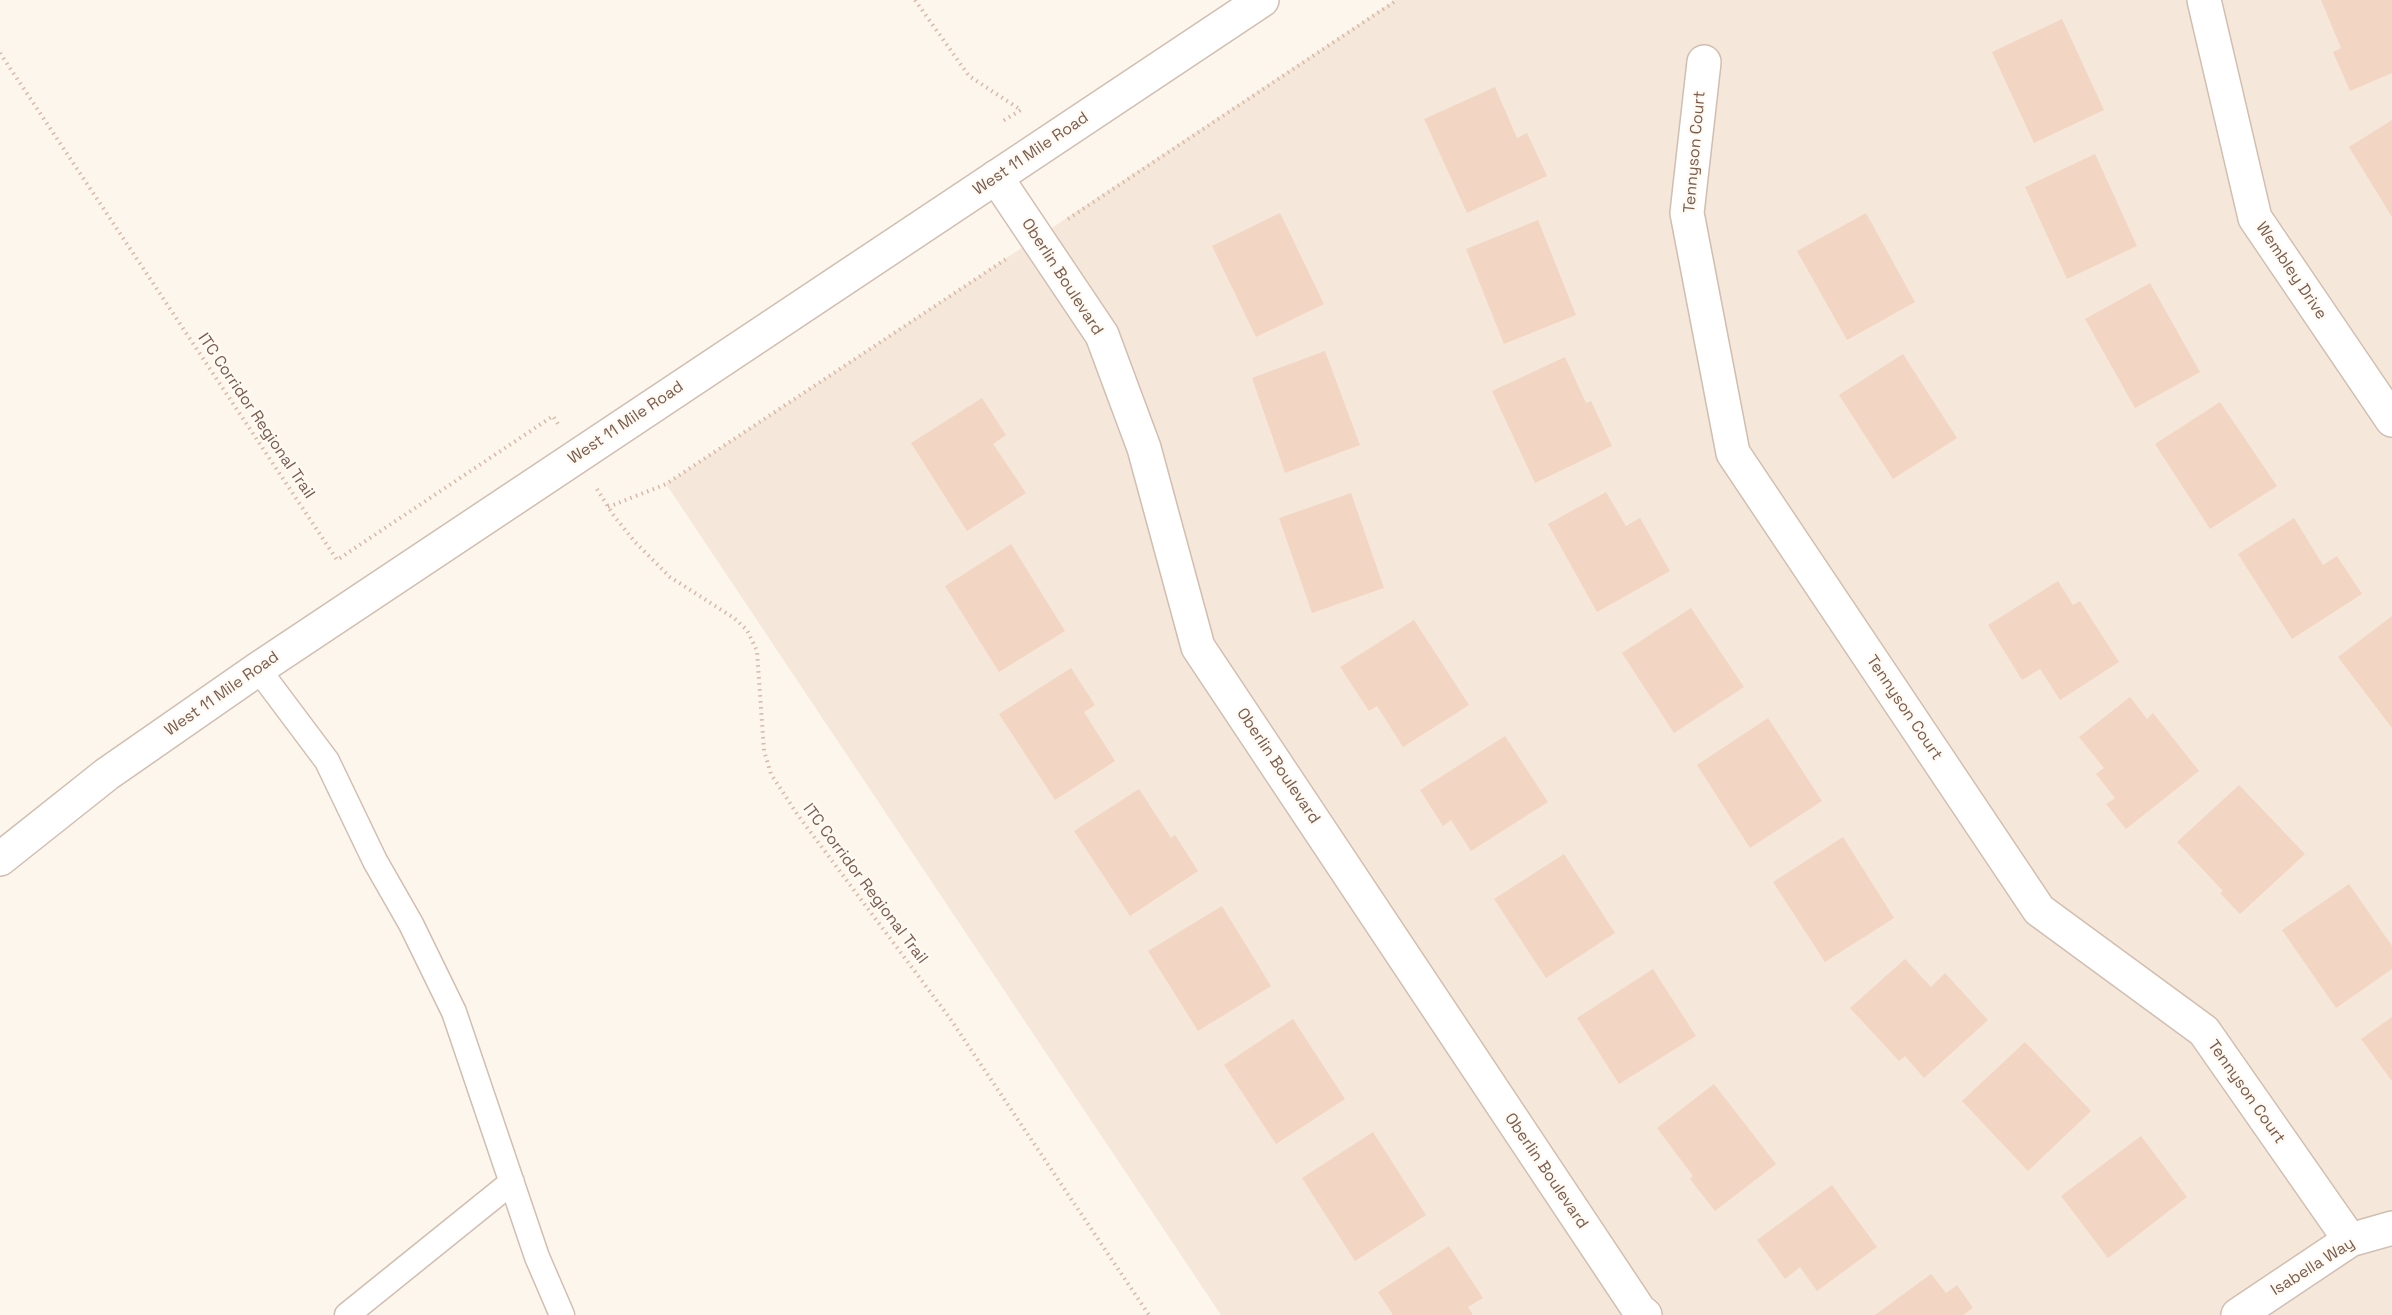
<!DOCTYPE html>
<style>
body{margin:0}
canvas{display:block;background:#fdf6ec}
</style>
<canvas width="2392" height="1315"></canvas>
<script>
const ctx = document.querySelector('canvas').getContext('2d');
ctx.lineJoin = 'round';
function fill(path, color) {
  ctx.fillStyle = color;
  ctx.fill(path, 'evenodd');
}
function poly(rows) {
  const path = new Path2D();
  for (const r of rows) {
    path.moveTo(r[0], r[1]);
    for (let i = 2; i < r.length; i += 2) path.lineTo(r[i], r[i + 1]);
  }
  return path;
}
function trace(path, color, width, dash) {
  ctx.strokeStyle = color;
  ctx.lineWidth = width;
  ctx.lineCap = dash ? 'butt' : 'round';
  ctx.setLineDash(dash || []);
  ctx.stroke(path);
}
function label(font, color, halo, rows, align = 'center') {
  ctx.font = font + ' "Space Grotesk",sans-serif';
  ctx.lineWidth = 4.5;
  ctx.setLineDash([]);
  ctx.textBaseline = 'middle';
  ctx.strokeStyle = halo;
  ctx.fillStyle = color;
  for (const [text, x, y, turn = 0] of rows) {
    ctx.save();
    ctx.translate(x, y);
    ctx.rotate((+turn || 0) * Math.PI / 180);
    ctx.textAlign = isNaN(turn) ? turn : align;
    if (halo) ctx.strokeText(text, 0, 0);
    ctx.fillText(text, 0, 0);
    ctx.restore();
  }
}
const residential = poly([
 [1395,0,2392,0,2392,1315,1221,1315,666,484]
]);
const building = poly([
 [2321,0,2392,0,2392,73,2350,91,2333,52,2341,48],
 [2062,19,2104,110,2034,143,1992,52],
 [1495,87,1517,138,1527,133,1547,176,1467,213,1424,119],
 [2392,120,2392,217,2349,147],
 [2095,154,2137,246,2067,279,2025,187],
 [1280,213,1324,304,1256,337,1212,246],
 [1866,213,1915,302,1847,340,1797,251],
 [1538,220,1576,315,1504,344,1466,249],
 [2150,283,2200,372,2135,408,2085,319],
 [1325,351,1360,445,1285,473,1252,378],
 [1903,354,1957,438,1893,479,1839,395],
 [1565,357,1586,403,1591,401,1612,446,1535,483,1492,391],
 [982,398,1006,435,993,444,1026,493,967,531,911,443],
 [2220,402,2277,486,2210,529,2155,444],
 [1606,492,1626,526,1640,518,1670,571,1597,612,1548,524],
 [1351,493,1384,588,1312,613,1279,518],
 [2294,518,2323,565,2337,556,2362,594,2292,639,2238,554],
 [1011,544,1065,631,999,672,945,586],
 [2058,581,2073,605,2080,601,2119,662,2060,700,2040,669,2022,680,1988,625],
 [1691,608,1744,687,1674,733,1622,653],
 [2392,616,2392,728,2338,657],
 [1414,620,1469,705,1403,747,1377,706,1369,711,1340,667],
 [1071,668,1095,705,1084,712,1115,761,1055,800,999,714],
 [2130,697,2147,719,2153,713,2199,771,2126,829,2106,804,2115,798,2096,774,2104,768,2079,737],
 [1768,718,1822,801,1750,848,1697,765],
 [1505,736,1548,802,1471,851,1451,820,1443,826,1420,790],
 [2239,785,2305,854,2240,914,2220,893,2223,891,2177,842],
 [1139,789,1171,838,1175,835,1198,871,1130,916,1074,831],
 [1843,837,1894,918,1825,962,1773,882],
 [1564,854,1615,933,1546,978,1494,899],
 [2349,884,2392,946,2392,969,2336,1008,2282,930],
 [1222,906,1271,986,1198,1031,1148,951],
 [1905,959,1931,987,1945,973,1988,1020,1924,1078,1905,1056,1899,1061,1850,1008],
 [1653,969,1696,1036,1619,1084,1577,1018],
 [2392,1017,2392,1081,2361,1039],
 [1293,1019,1345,1099,1276,1144,1224,1065],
 [2025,1042,2091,1111,2028,1171,1962,1101],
 [1714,1084,1776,1164,1715,1211,1690,1179,1693,1176,1657,1128],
 [1373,1132,1426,1215,1355,1261,1302,1178],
 [2141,1136,2187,1197,2108,1258,2061,1196],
 [1832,1185,1877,1247,1817,1291,1800,1267,1785,1279,1757,1240],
 [1449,1246,1483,1298,1468,1307,1473,1315,1393,1315,1378,1292],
 [1931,1274,1946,1293,1957,1285,1973,1308,1963,1315,1875,1315]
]);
const path = poly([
 [915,0,969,76,1021,110,1001,122],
 [0,53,337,560,553,416,558,424],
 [1068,219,1397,0],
 [597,489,614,516,635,542,670,577,734,618,747,630,757,651,764,751,771,774,797,814,949,1017,1149,1315],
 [608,507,666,484,1006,259]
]);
const service = poly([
 [258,669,327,761,375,861,411,924,454,1012,537,1257,562,1315],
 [347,1315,512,1182]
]);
const minor = poly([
 [2204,0,2255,218,2392,420],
 [1704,62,1687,213,1733,453,2039,910,2204,1031,2350,1240],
 [996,177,1102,335,1144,448,1198,647,1639,1310,1645,1315],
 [2238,1315,2350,1240,2392,1228]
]);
const tertiary = poly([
 [0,859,107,774,258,669,1262,0]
]);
const streetNames = [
 ["Tennyson Court",1695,152,-85],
 ["West 11 Mile Road",1031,154,-34],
 ["Wembley Drive",2291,271,56],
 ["Oberlin Boulevard",1062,277,57],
 ["ITC Corridor Regional Trail",256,416,56],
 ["West 11 Mile Road",626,423,-34],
 ["West 11 Mile Road",222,694,-35],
 ["Tennyson Court",1904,708,56],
 ["Oberlin Boulevard",1278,766,56],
 ["ITC Corridor Regional Trail",865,884,53],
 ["Tennyson Court",2246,1092,55],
 ["Oberlin Boulevard",1546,1171,56],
 ["Isabella Way",2313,1267,-32]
];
fill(residential, '#f5e8da');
fill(building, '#f3d5c3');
trace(service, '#d1beb0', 27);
trace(minor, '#d1beb0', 36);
trace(tertiary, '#d1beb0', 36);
trace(path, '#d9b8a5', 4, [1.5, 4.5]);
trace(service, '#fff', 24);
trace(minor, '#fff', 33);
trace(tertiary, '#fff', 33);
label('16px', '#7a5c4d', '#fffaf3', streetNames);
</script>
